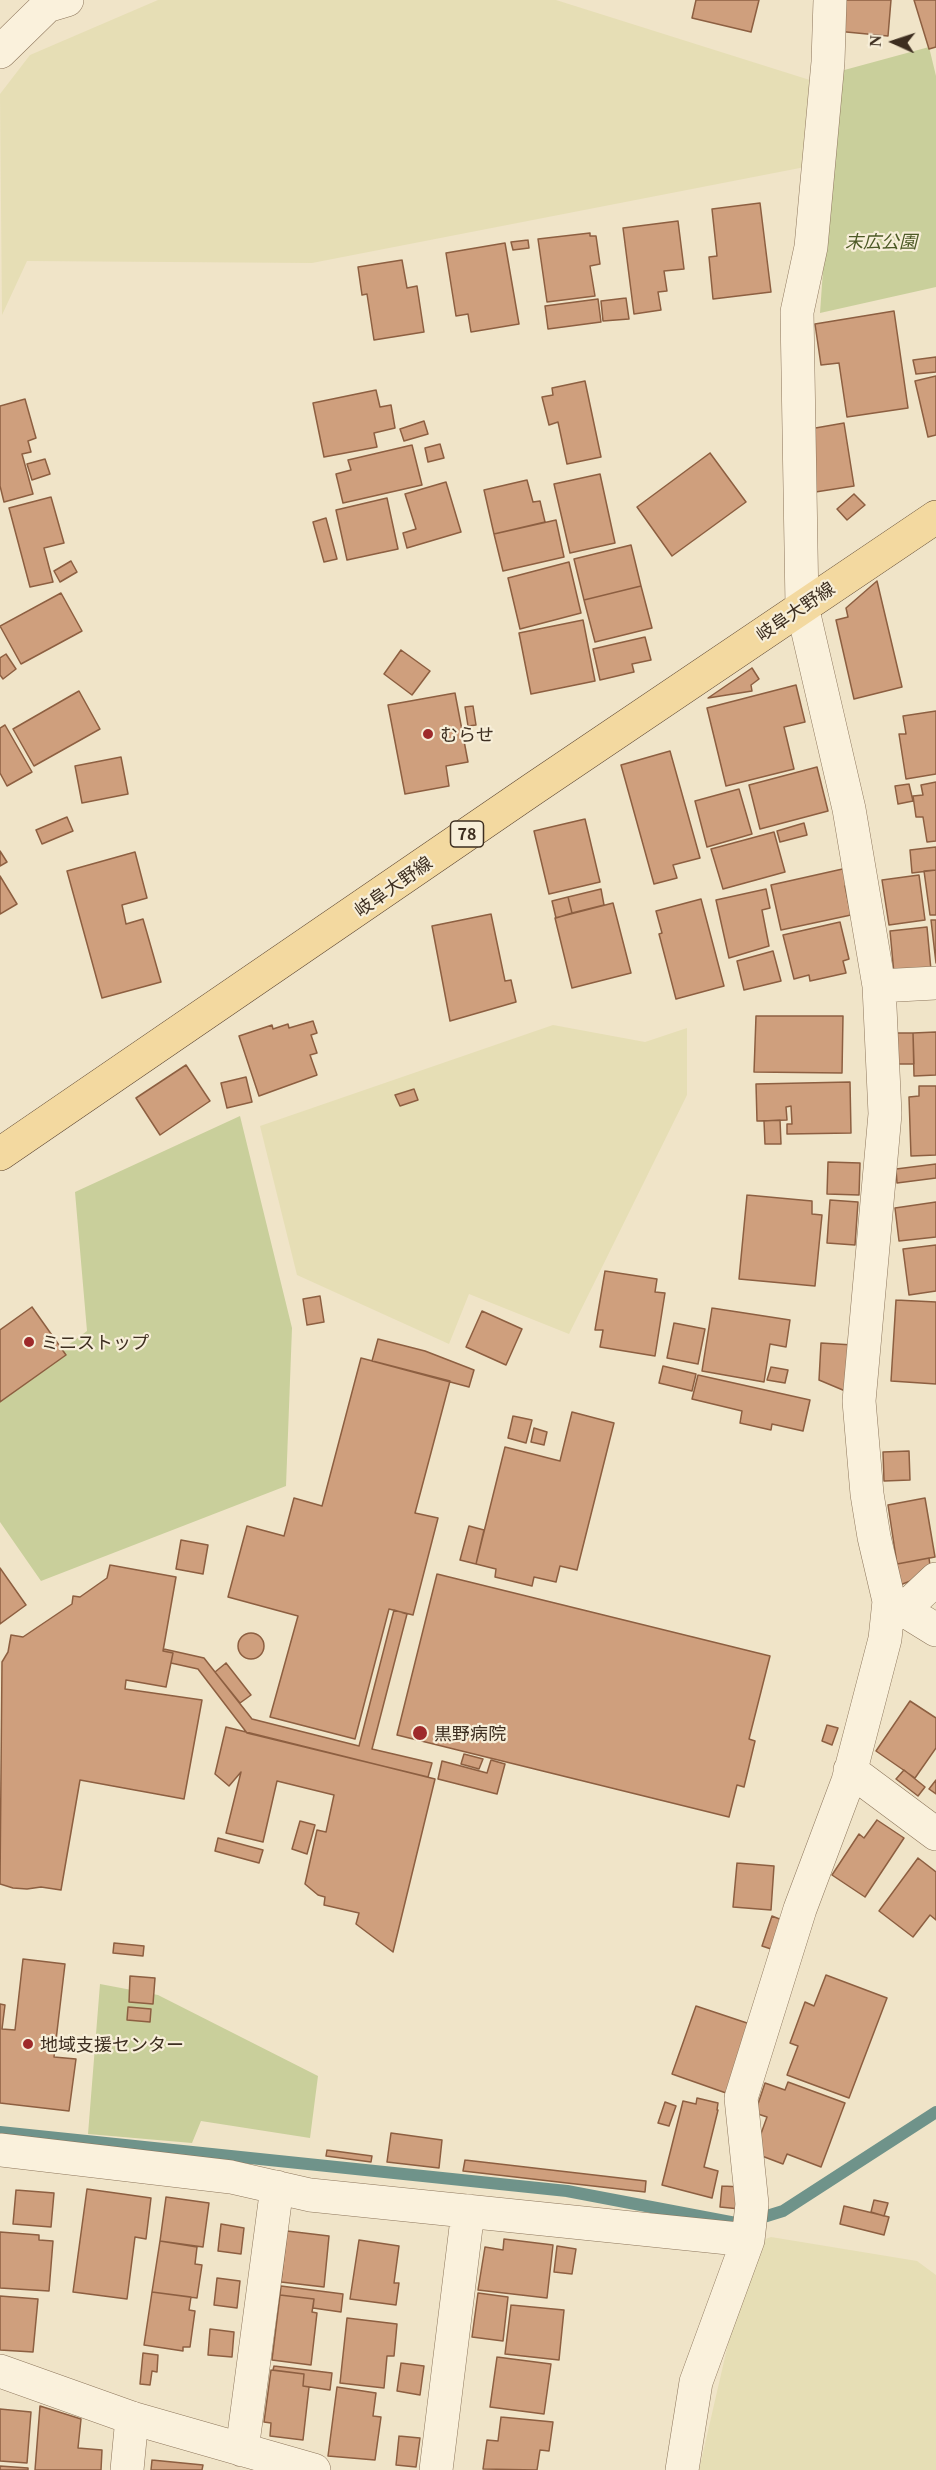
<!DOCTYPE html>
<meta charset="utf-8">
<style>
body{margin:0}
#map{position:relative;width:936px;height:2470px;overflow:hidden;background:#f0e4c8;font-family:Georgia,serif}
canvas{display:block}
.north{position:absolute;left:864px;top:12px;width:60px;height:60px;-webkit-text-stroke:4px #f7eed8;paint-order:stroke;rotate:273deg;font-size:16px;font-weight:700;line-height:24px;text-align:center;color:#3d2e20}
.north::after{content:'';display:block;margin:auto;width:21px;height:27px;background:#3d2e20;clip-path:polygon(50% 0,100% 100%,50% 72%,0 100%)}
</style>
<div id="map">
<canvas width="936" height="2470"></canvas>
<div class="north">N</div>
</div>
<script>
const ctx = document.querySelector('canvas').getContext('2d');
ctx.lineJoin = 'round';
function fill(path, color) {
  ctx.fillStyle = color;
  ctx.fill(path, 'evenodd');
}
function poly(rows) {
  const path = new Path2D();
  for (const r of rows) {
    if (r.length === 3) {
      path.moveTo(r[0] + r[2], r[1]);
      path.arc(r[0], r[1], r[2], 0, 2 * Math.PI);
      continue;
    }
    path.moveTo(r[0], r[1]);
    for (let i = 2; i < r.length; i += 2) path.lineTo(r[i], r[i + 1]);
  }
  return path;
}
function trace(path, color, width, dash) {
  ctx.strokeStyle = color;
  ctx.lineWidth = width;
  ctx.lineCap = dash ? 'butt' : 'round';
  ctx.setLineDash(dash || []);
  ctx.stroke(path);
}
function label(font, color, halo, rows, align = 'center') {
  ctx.font = font + ' Georgia,"Noto Sans JP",serif';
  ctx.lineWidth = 4.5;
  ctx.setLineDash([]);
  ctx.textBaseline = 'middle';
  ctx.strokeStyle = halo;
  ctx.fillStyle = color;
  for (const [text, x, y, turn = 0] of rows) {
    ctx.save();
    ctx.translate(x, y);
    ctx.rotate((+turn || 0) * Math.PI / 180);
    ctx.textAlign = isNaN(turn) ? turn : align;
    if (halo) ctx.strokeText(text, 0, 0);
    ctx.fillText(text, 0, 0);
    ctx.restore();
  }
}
const farmland = poly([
 [158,0,556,0,813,81,805,167,312,263,27,261,2,315,0,94,30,55],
 [553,1025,645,1042,687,1028,687,1095,569,1334,469,1294,449,1344,297,1275,260,1126],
 [771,2237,917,2261,936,2275,936,2470,699,2470,751,2244]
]);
const green = poly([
 [929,47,936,76,936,287,820,313,837,72],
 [240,1116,292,1328,286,1486,41,1581,0,1522,0,1396,87,1331,75,1192],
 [100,1984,158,1995,318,2076,310,2138,201,2121,192,2143,88,2134]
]);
const stream = poly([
 [0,2132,567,2191,741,2224,783,2211,936,2112]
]);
const building = poly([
 [696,0,759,0,751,32,692,18,696,0],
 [839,0,891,0,888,36,836,31,839,0],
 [914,0,936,0,936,47,929,49,914,0],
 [760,203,771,292,713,299,709,257,717,256,712,209,760,203],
 [678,221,684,269,664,271,667,291,658,292,661,310,634,314,623,228,678,221],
 [590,233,590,236,596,236,600,264,590,266,595,296,547,302,538,239,590,233],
 [528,240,529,248,513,250,511,242,528,240],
 [505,243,519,324,471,332,468,314,456,316,446,253,505,243],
 [402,260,407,288,417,286,424,332,374,340,367,294,362,295,358,267,402,260],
 [626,298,629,319,603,321,601,301,626,298],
 [598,299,601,322,548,329,545,306,598,299],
 [894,311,908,408,847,417,839,363,821,365,815,324,894,311],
 [936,357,936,372,916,374,913,360,936,357],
 [936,376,936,435,928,437,915,381,936,376],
 [585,381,601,457,567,464,558,422,549,425,542,397,553,395,552,388,585,381],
 [376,390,380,407,391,405,395,428,374,433,377,447,324,457,313,403,376,390],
 [25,399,36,438,28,441,31,452,22,454,33,494,4,502,0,486,0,406,25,399],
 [424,421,428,434,404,441,400,429,424,421],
 [844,423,854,486,809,493,804,430,844,423],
 [440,444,444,458,428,462,425,448,440,444],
 [412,445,422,485,343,503,336,474,351,470,348,460,412,445],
 [710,453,746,502,672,556,637,507,710,453],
 [45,459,50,474,32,480,27,464,45,459],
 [600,474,615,543,570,553,554,484,600,474],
 [527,480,533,502,540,501,545,522,494,534,484,490,527,480],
 [446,482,461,532,407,548,403,533,416,529,405,494,446,482],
 [854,494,865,505,847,520,837,509,854,494],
 [51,497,64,543,44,548,53,582,30,587,9,508,51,497],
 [387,498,398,549,347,560,336,510,387,498],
 [326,518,337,559,324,562,313,522,326,518],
 [556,520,564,557,503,571,494,534,556,520],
 [631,545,641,586,584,600,574,559,631,545],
 [71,561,77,572,60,582,54,571,71,561],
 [569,562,581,613,520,629,508,578,569,562],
 [877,581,902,687,854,699,836,620,848,617,846,608,877,581],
 [641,586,652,628,595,642,584,600,641,586],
 [61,593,82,631,21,664,0,626,61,593],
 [583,620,595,681,531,694,519,633,583,620],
 [645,637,651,660,632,664,634,672,600,680,593,649,645,637],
 [401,650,430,671,412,695,384,674,401,650],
 [6,654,16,669,3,679,0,675,0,658,6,654],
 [752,668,759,679,751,685,752,691,708,698,752,668],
 [796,685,805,722,784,727,794,769,726,786,707,708,796,685],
 [79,691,100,729,34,766,13,729,79,691],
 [455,693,468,762,446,766,449,786,405,794,388,705,455,693],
 [473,706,476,725,468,726,465,707,473,706],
 [936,711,936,774,906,779,899,734,906,734,903,716,936,711],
 [5,725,32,772,7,786,0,773,0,728,5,725],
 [670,751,700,858,673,865,677,878,654,884,621,765,670,751],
 [121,757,128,794,82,803,75,766,121,757],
 [817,767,828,811,760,829,749,785,817,767],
 [936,782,936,841,927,842,923,817,916,817,913,796,923,795,921,785,936,782],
 [909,784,913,801,898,804,895,786,909,784],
 [739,789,752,834,707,847,695,801,739,789],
 [67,817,73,831,42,844,36,830,67,817],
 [585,819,600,882,549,894,534,831,585,819],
 [804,823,807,835,780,842,777,831,804,823],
 [774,832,785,872,723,889,711,849,774,832],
 [936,847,936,870,912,873,910,850,936,847],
 [0,851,7,862,0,866,0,851],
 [135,852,147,898,122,905,126,924,143,919,161,982,102,998,67,871,135,852],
 [847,868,851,884,845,886,851,915,781,930,771,885,847,868],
 [936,870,936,915,930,915,924,871,936,870],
 [919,875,925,920,889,925,882,880,919,875],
 [0,876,17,904,0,914,0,876],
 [601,889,604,905,572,913,568,897,601,889],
 [766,889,770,908,762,910,769,946,729,958,716,900,766,889],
 [568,897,572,913,556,918,552,901,568,897],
 [701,899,724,986,676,999,659,934,662,933,656,911,701,899],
 [613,903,631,973,572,988,555,918,613,903],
 [491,914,505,981,511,980,516,1002,450,1021,432,926,491,914],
 [931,920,936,920,936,963,931,920],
 [840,922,849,959,843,961,846,973,810,981,809,975,794,979,783,935,840,922],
 [927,927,931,970,894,974,890,931,927,927],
 [773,951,781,981,744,990,737,961,773,951],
 [756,1016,843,1016,842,1073,754,1072,756,1016],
 [313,1021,317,1033,311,1035,317,1053,310,1055,317,1075,259,1096,239,1036,272,1025,273,1029,288,1024,289,1028,313,1021],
 [936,1032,936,1075,914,1076,913,1033,936,1032],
 [894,1033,913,1033,914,1064,895,1064,894,1033],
 [186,1065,210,1101,160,1135,136,1098,186,1065],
 [246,1077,252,1102,227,1108,221,1083,246,1077],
 [850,1082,851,1133,787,1134,787,1124,792,1124,791,1106,786,1107,787,1120,757,1121,756,1084,850,1082],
 [919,1086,936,1086,936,1155,911,1156,909,1097,919,1096,919,1086],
 [414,1089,418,1100,400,1106,395,1095,414,1089],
 [780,1120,781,1144,765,1144,764,1121,780,1120],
 [828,1162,860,1163,859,1195,827,1194,828,1162],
 [936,1164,936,1178,897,1183,896,1169,936,1164],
 [747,1195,812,1201,812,1214,822,1215,815,1286,739,1279,747,1195],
 [830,1200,858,1202,855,1245,827,1243,830,1200],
 [936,1202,936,1237,899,1241,895,1208,936,1202],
 [936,1245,936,1291,909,1295,903,1249,936,1245],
 [605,1271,657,1279,655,1292,665,1293,655,1356,600,1347,603,1330,595,1330,605,1271],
 [320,1296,324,1322,307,1325,303,1299,320,1296],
 [896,1300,936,1302,936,1384,891,1381,896,1300],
 [32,1307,66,1355,0,1402,0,1330,32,1307],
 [712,1308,790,1320,786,1347,770,1344,764,1382,702,1371,712,1308],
 [482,1311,522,1329,506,1365,466,1347,482,1311],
 [674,1323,705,1329,698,1364,667,1358,674,1323],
 [378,1339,425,1351,474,1370,469,1387,372,1361,378,1339],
 [821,1343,853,1345,850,1393,819,1380,821,1343],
 [361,1358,450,1381,415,1513,438,1518,413,1615,389,1609,355,1739,270,1717,298,1616,228,1597,247,1526,284,1536,294,1498,322,1506,361,1358],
 [663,1366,696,1374,692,1391,659,1383,663,1366],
 [771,1367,788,1370,785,1383,767,1380,771,1367],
 [698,1375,810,1400,803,1431,772,1424,771,1430,740,1423,742,1411,692,1399,698,1375],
 [572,1412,614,1423,577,1570,560,1566,556,1582,534,1577,532,1586,495,1577,496,1569,476,1564,505,1447,560,1461,572,1412],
 [513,1416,532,1420,526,1443,508,1438,513,1416],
 [534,1428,547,1432,544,1445,531,1442,534,1428],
 [909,1451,910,1480,884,1481,883,1452,909,1451],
 [925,1498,935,1557,897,1564,888,1505,925,1498],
 [469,1526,484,1530,476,1564,460,1560,469,1526],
 [181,1540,208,1545,203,1574,176,1569,181,1540],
 [929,1558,931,1573,900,1585,897,1564,929,1558],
 [110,1565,176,1577,163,1651,173,1653,166,1687,126,1680,125,1689,202,1700,184,1799,80,1780,61,1890,41,1887,27,1889,13,1888,0,1884,2,1662,8,1652,11,1635,23,1637,72,1604,73,1596,80,1597,107,1578,110,1565],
 [0,1568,26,1605,0,1624,0,1568],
 [437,1574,770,1656,749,1739,755,1741,744,1787,737,1785,729,1817,397,1735,437,1574],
 [394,1610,407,1614,372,1749,432,1763,428,1777,247,1733,198,1669,171,1663,173,1653,163,1651,164,1649,204,1658,252,1719,359,1746,394,1610],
 [251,1646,13],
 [226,1663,251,1695,240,1703,215,1672,226,1663],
 [910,1701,936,1718,936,1748,915,1778,876,1751,910,1701],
 [827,1725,838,1728,832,1745,822,1741,827,1725],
 [226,1727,435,1779,393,1952,356,1924,359,1913,324,1905,325,1897,318,1895,305,1884,317,1830,326,1832,334,1795,277,1781,263,1842,226,1833,241,1772,229,1786,215,1774,226,1727],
 [464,1754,483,1759,479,1769,461,1764,464,1754],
 [491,1760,505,1764,497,1794,438,1779,442,1761,487,1773,491,1760],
 [904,1770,925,1787,918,1796,896,1779,904,1770],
 [936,1780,936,1794,929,1789,936,1780],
 [877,1820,904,1838,865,1897,832,1875,859,1834,864,1838,877,1820],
 [300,1821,315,1825,307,1854,292,1849,300,1821],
 [218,1838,263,1850,259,1863,215,1851,218,1838],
 [918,1858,936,1872,936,1920,930,1915,913,1937,879,1911,918,1858],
 [737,1863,774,1866,771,1910,733,1907,737,1863],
 [772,1916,787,1922,777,1951,762,1946,772,1916],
 [114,1943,144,1946,143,1956,113,1953,114,1943],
 [23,1959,65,1964,54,2057,76,2059,69,2111,0,2103,0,2004,5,2005,2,2029,15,2030,23,1959],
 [826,1975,887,1998,849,2098,787,2075,798,2046,790,2043,805,2002,814,2006,826,1975],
 [130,1976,155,1978,153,2004,129,2002,130,1976],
 [696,2006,750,2024,726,2093,672,2074,696,2006],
 [128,2007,151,2009,150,2022,127,2020,128,2007],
 [788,2082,845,2103,821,2167,787,2154,783,2164,754,2153,767,2117,755,2113,765,2083,785,2090,788,2082],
 [697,2098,718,2103,717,2110,718,2110,704,2167,718,2171,712,2198,662,2185,683,2101,696,2104,697,2098],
 [665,2102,676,2106,669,2126,658,2123,665,2102],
 [391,2133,442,2140,439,2168,387,2162,391,2133],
 [327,2150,372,2156,371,2162,326,2156,327,2150],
 [465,2160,646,2181,645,2192,463,2171,465,2160],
 [722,2186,742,2187,740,2209,720,2207,722,2186],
 [87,2189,151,2198,146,2239,135,2237,127,2299,73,2292,87,2189],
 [16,2190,54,2193,51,2227,13,2224,16,2190],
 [166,2197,209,2203,203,2247,160,2241,166,2197],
 [874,2200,888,2203,884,2216,871,2212,874,2200],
 [844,2206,889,2217,884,2235,840,2224,844,2206],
 [221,2224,244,2228,241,2254,218,2251,221,2224],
 [287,2231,329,2236,324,2287,281,2282,287,2231],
 [0,2232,39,2235,39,2240,53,2241,49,2291,0,2288,0,2232],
 [504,2239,553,2245,547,2298,478,2290,485,2247,503,2250,504,2239],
 [359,2240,399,2246,394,2283,399,2283,396,2305,350,2299,359,2240],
 [160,2241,197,2247,195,2264,202,2265,197,2298,152,2292,160,2241],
 [557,2246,576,2249,572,2274,554,2272,557,2246],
 [217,2278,240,2281,237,2308,214,2305,217,2278],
 [281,2286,343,2294,341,2312,313,2308,314,2299,280,2295,281,2286],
 [152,2292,191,2297,189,2310,195,2311,190,2347,183,2347,183,2351,144,2345,152,2292],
 [478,2293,508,2297,503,2341,472,2337,478,2293],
 [280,2295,314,2299,312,2312,317,2313,311,2365,272,2360,280,2295],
 [0,2296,38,2299,33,2352,0,2350,0,2296],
 [511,2305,564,2310,559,2360,505,2354,511,2305],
 [347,2318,397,2324,394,2356,387,2356,384,2388,340,2383,347,2318],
 [210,2329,234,2332,232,2357,208,2355,210,2329],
 [143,2353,158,2355,157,2372,152,2371,150,2385,140,2384,143,2353],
 [497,2357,551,2364,544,2414,490,2407,497,2357],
 [401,2363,424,2366,420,2395,397,2391,401,2363],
 [274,2366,332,2373,330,2390,303,2386,304,2374,273,2370,274,2366],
 [271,2370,304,2374,303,2386,309,2387,303,2440,270,2436,271,2423,264,2422,271,2370],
 [337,2387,376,2393,373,2416,381,2417,375,2460,328,2456,337,2387],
 [40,2406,81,2419,78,2448,102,2450,101,2470,35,2470,40,2406],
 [0,2409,31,2412,27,2463,0,2461,0,2409],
 [501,2417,553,2422,549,2451,540,2450,537,2470,483,2469,487,2440,498,2441,501,2417],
 [399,2436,420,2438,416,2467,396,2465,399,2436],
 [152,2460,203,2465,202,2470,151,2470,152,2460],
 [0,2466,28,2468,28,2470,0,2470,0,2466]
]);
const street = poly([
 [0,52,47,6,67,0],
 [879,986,936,983],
 [889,1601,936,1630],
 [903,1610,936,1579],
 [850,1770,936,1834],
 [0,2150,231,2177,310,2195,748,2240],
 [0,2371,132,2418,314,2470],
 [242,2450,277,2187],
 [127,2470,132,2418],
 [436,2470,468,2211],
 [682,2470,696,2382,748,2240,752,2204,741,2098,800,1909,848,1781,885,1639,889,1601,874,1537,867,1494,859,1401,885,1114,879,986,849,809,802,606,797,312,811,247,828,62,830,0]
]);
const primary = poly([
 [0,1154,533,789,936,517]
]);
const markers = [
 [428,734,6,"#9e2a2b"],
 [29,1342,6,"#9e2a2b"],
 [420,1733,8,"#9e2a2b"],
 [28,2044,6,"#9e2a2b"]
];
const shields = [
 [467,834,33]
];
const shieldNames = [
 ["78",467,834]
];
const parkNames = [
 ["末広公園",881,241]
];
const streetNames = [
 ["岐阜大野線",795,611,-34],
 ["岐阜大野線",393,886,-35]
];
const poiNames = [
 ["むらせ",440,734],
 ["ミニストップ",41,1342],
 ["黒野病院",434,1733],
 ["地域支援センター",40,2044]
];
fill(farmland, '#e6deb5');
fill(green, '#c9cf9b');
trace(stream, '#6f938a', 12);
fill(building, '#cf9f7d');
trace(building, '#8d5f41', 1.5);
trace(street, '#8d765c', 34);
trace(primary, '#5b4430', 34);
trace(street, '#faf1dc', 33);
trace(primary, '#f3d9a0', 33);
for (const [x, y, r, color] of markers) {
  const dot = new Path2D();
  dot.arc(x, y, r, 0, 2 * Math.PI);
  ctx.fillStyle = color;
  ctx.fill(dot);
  trace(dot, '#f7eed8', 2);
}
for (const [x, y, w] of shields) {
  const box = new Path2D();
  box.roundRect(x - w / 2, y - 13, w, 26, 4.5);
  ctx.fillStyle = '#f7eed8';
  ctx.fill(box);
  trace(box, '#3d2e20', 1.5);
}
label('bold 16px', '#3d2e20', null, shieldNames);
label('italic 18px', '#4d5a26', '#f7eed8', parkNames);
label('18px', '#3d2e20', '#f7eed8', streetNames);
label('18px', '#3d2e20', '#f7eed8', poiNames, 'left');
</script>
